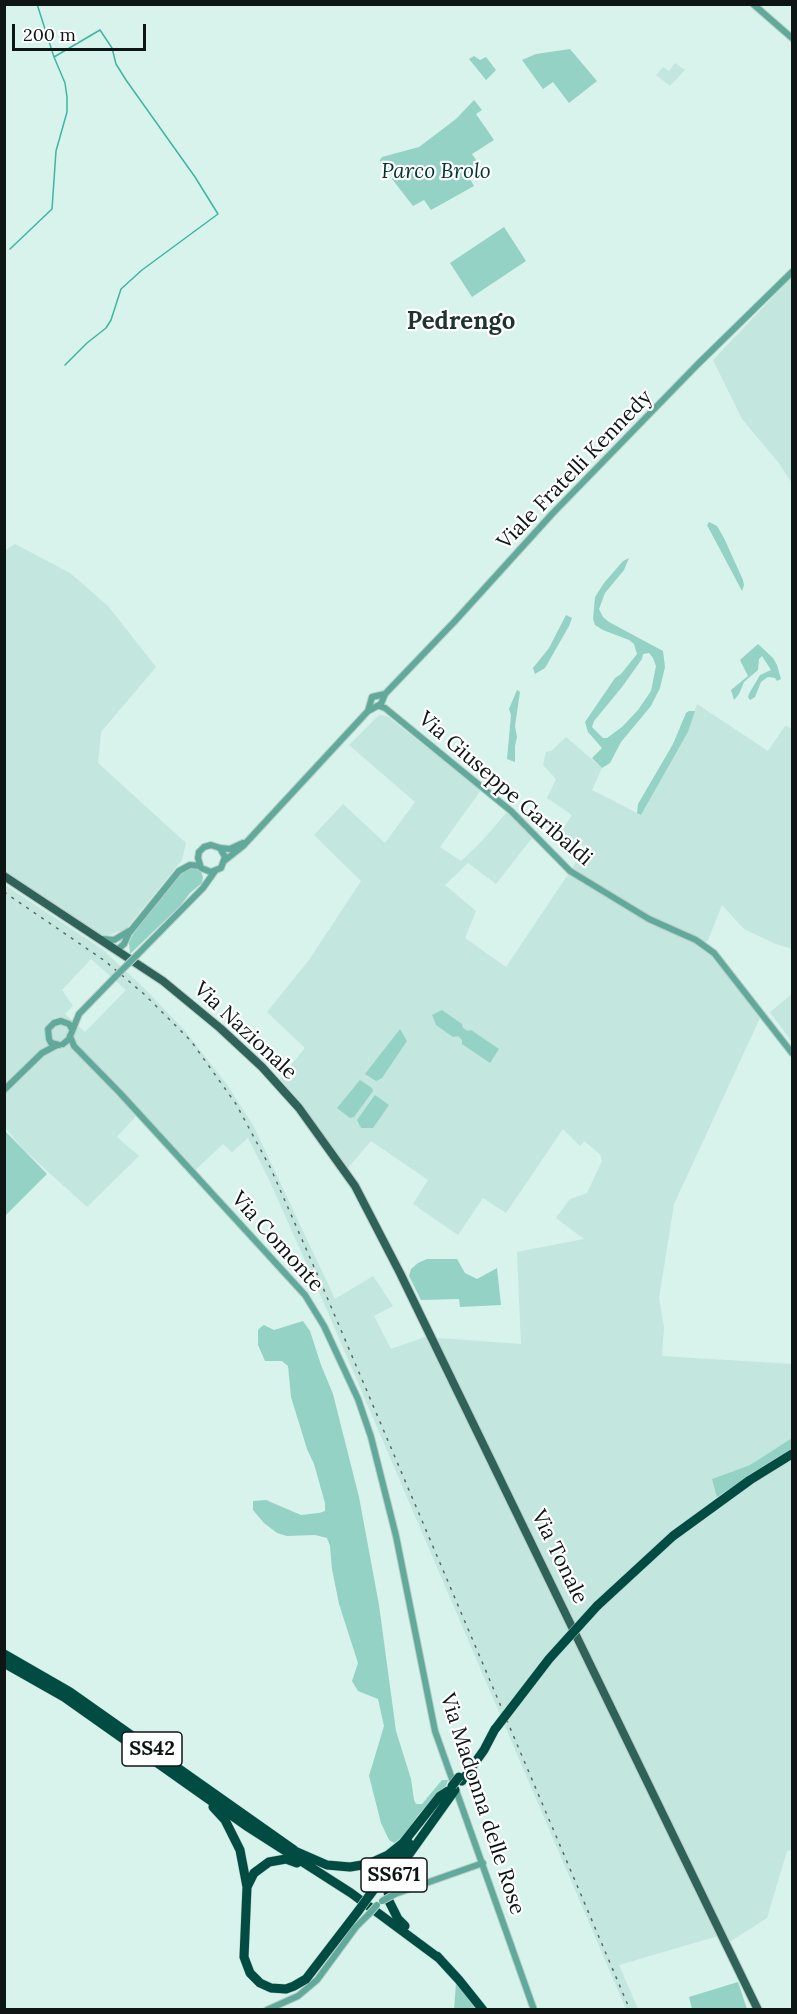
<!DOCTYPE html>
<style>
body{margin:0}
#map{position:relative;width:797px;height:2014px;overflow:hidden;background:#d8f2ec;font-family:Lora,serif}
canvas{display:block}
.frame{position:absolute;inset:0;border:6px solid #0d1614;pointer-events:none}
.scale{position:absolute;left:12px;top:24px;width:134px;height:27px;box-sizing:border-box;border:3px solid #0d1614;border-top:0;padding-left:8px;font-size:18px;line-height:21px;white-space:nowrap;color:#0d1614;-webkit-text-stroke:4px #fff;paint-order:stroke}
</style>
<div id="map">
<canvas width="797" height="2014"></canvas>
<div class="frame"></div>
<div class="scale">200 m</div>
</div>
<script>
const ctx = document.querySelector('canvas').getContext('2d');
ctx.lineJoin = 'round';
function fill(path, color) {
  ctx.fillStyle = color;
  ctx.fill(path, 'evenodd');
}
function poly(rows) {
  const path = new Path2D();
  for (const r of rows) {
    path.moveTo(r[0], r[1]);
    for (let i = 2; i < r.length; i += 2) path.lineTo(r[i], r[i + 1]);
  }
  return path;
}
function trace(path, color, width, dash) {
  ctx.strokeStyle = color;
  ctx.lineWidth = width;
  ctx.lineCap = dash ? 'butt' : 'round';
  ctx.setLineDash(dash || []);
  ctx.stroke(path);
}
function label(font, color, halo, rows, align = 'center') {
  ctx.font = font + ' Lora,serif';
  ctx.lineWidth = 4.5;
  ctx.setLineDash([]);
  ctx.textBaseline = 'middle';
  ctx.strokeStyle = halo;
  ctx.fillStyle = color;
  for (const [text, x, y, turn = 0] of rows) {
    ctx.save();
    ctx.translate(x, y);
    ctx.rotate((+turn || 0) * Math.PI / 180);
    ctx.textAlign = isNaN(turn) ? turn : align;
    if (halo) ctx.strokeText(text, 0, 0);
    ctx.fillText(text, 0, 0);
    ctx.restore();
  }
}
const built = poly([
 [675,63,685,70,670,86,656,75,663,67,669,71],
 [792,277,792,483,778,462,742,419,713,360],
 [15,544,70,573,108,606,156,667,101,732,98,763,186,843,182,860,126,929,103,937,5,873,4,551],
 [697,704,768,751,785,726,792,728,792,949,776,944,744,929,722,905,708,940,702,947,712,954,760,1018,674,1204,659,1298,664,1327,662,1356,792,1364,792,1438,750,1465,712,1479,723,1492,792,1449,792,1850,787,1851,767,1918,731,1941,718,1936,619,1965,638,2009,626,2009,323,1301,270,1182,248,1138,232,1152,223,1144,190,1175,136,1116,117,1137,139,1156,87,1207,23,1149,5,1128,5,885,102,949,144,988,186,1032,228,1086,254,1127,335,1299,373,1276,393,1306,374,1316,391,1349,425,1337,521,1344,517,1252,584,1239,556,1218,570,1199,587,1193,602,1161,600,1154,584,1141,580,1146,563,1129,506,1213,483,1198,458,1235,413,1204,428,1180,371,1141,347,1169,279,1080,305,1048,267,1012,309,960,361,881,314,835,343,804,385,843,415,802,349,745,379,715,387,716,481,790,440,847,461,861,481,842,508,811,532,838,496,884,468,863,445,885,476,911,465,938,506,967,573,867,584,846,561,832,572,815,547,798,556,779,543,765,546,752,551,751,566,737,602,768,592,790,641,815,688,732],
 [91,959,126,990,85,1032,65,1014,73,1006,62,990],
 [792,994,792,1042,770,1012]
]);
const green = poly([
 [570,49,597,81,569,103,553,82,543,89,522,60,536,54],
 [474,56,480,60,486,57,496,70,486,80,469,59],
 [474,100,482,110,476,114,494,140,472,154,481,167,467,174,474,186,431,210,424,200,413,206,392,179,392,175,386,168,381,166,380,160,382,157,419,147,456,119],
 [504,227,526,261,472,297,450,263],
 [709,522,717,526,724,538,743,580,744,585,742,591,707,525],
 [629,558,624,570,605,593,599,609,603,617,609,622,663,651,665,667,660,688,651,706,621,742,610,763,602,768,592,758,602,748,588,732,585,722,615,678,621,674,637,654,634,644,629,640,603,630,595,625,593,619,595,597,604,583,623,561],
 [649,653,653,658,656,666,651,691,638,710,622,727,607,738,603,738,592,727,594,721,622,687,642,659,643,654],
 [566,615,572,618,569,626,545,668,535,674,533,668,549,648],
 [758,644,773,658,777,665,781,679,777,681,775,678,768,677,765,679,761,682,755,697,750,700,748,697,750,692,760,675,771,670,762,656,759,659,758,670,744,682,739,694,734,700,731,690,748,676,740,660],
 [517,690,520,692,515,726,517,737,515,746,515,762,507,759,511,715,509,709],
 [689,711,695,711,688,732,641,815,637,813,638,804,673,744,686,713],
 [188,867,200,869,203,877,202,883,190,893,180,906,130,954,129,943,134,932,182,872],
 [442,1010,462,1024,463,1028,468,1031,471,1030,499,1049,490,1063,462,1044,462,1040,458,1036,453,1037,436,1025,432,1015],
 [400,1029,407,1041,382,1078,376,1081,365,1074],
 [360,1080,372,1088,373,1091,354,1117,350,1118,337,1108],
 [375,1095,389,1105,373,1128,361,1128,357,1120],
 [5,1131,47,1174,5,1216,4,1131],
 [427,1259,457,1259,465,1273,477,1279,497,1268,501,1305,460,1307,459,1299,421,1300,409,1276,411,1269,418,1263],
 [303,1321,310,1331,321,1365,333,1394,359,1497,379,1605,396,1731,411,1779,414,1800,416,1804,422,1804,442,1780,448,1780,446,1786,419,1814,404,1836,394,1843,389,1840,381,1823,369,1776,384,1726,378,1699,358,1691,352,1681,358,1663,339,1604,332,1569,330,1546,327,1538,315,1535,287,1536,277,1533,264,1523,253,1510,253,1501,266,1500,301,1515,319,1513,325,1511,325,1503,314,1464,307,1449,291,1397,288,1366,282,1361,265,1361,258,1345,258,1330,261,1327,264,1325,274,1330],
 [792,1438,792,1449,717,1497,712,1479,750,1465],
 [738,1982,747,2009,692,2009,689,1997],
 [456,1983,466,1995,476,2009,454,2010]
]);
const stream = poly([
 [54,57,100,30,112,48,116,64,126,80,195,177,218,214,142,270,121,289,111,320,106,328,87,343,65,365],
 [10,249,52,209,56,151,67,112,67,97,65,83,54,57,37,4]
]);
const minor = poly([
 [753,4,792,38],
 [379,706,385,708,511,811,570,871,649,919,696,940,714,953,792,1053],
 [368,711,372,697,385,694],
 [220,848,225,857,221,868,211,872,201,868,198,858,199,852,204,847,211,845,220,848,230,849,243,843],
 [224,861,243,846,368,711,381,704,385,694,455,621,552,514,698,364,792,272],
 [103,939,114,940,129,931],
 [117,950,124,944,129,933,179,871,190,865,200,866],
 [137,955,203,888,215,871],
 [70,1036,74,1046,120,1093,305,1295,324,1326,358,1399,371,1437,396,1536,435,1731,534,2010],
 [63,1044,69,1039,79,1014,115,977],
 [59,1045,51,1043,49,1039,48,1029,54,1023,61,1021,69,1024,72,1029],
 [4,1090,42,1053,57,1045],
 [395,1894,483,1863],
 [267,2010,298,1996,317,1980,356,1927,369,1914]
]);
const major = poly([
 [4,876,163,981,220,1028,262,1067,299,1108,355,1186,400,1273,758,2010]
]);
const highway = poly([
 [597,1606,673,1536,750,1480,792,1454],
 [4,1654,70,1692,294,1850],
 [4,1663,64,1697,248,1827,351,1893,440,1959],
 [462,1781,484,1750,495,1729],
 [213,1807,225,1820,240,1850,247,1887,244,1957,250,1973,260,1983,271,1988,286,1989,294,1986,306,1979,359,1910],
 [295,1851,327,1865,350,1867,368,1864,388,1855,403,1843,440,1796,448,1791],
 [247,1887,254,1873,269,1862,286,1859,297,1863],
 [369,1896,409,1843],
 [405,1926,398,1919,389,1901,388,1890,390,1881,455,1790],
 [437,1956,459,1980,483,2010]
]);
const rail = poly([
 [4,892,105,961,144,994,191,1041,236,1104,271,1169,318,1276,630,2010]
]);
const minorBridge = poly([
 [115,977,137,955],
 [382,1901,395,1894],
 [369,1914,377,1905]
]);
const highwayBridge = poly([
 [496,1728,549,1659,597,1606],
 [452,1786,459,1777],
 [359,1910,369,1896]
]);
const shields = [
 [152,1749,60],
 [394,1875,66]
];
const shieldNames = [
 ["SS42",152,1749],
 ["SS671",394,1875]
];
const parkNames = [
 ["Parco Brolo",436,172]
];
const streetNames = [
 ["Viale Fratelli Kennedy",575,470,-46],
 ["Via Giuseppe Garibaldi",505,789,41],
 ["Via Nazionale",245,1031,43],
 ["Via Comonte",277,1242,48],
 ["Via Tonale",559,1557,64],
 ["Via Madonna delle Rose",482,1804,72]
];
const quarterNames = [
 ["Pedrengo",461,322]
];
fill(built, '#c3e6de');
fill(green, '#94d2c5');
trace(stream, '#3db6a2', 1.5);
trace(minor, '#b8cfc9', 8);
trace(major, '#b8cfc9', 10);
trace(highway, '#b8cfc9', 10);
trace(minor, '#61aa9b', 6);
trace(major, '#2f6259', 8);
trace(highway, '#004c42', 9);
trace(rail, '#5b6a66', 1.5, [3, 6]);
trace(minorBridge, '#b8cfc9', 8, []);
trace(highwayBridge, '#b8cfc9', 10, []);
trace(minorBridge, '#61aa9b', 6);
trace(highwayBridge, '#004c42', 9);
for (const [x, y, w] of shields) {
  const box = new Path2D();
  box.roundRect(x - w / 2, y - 17, w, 34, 4.5);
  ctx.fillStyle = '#fff';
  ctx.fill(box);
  trace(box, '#0d1614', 1.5);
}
label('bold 20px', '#0d1614', null, shieldNames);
label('italic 21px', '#00362f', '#fff', parkNames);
label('21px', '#0d1614', '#fff', streetNames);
label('bold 24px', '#1e342f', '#fff', quarterNames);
</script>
